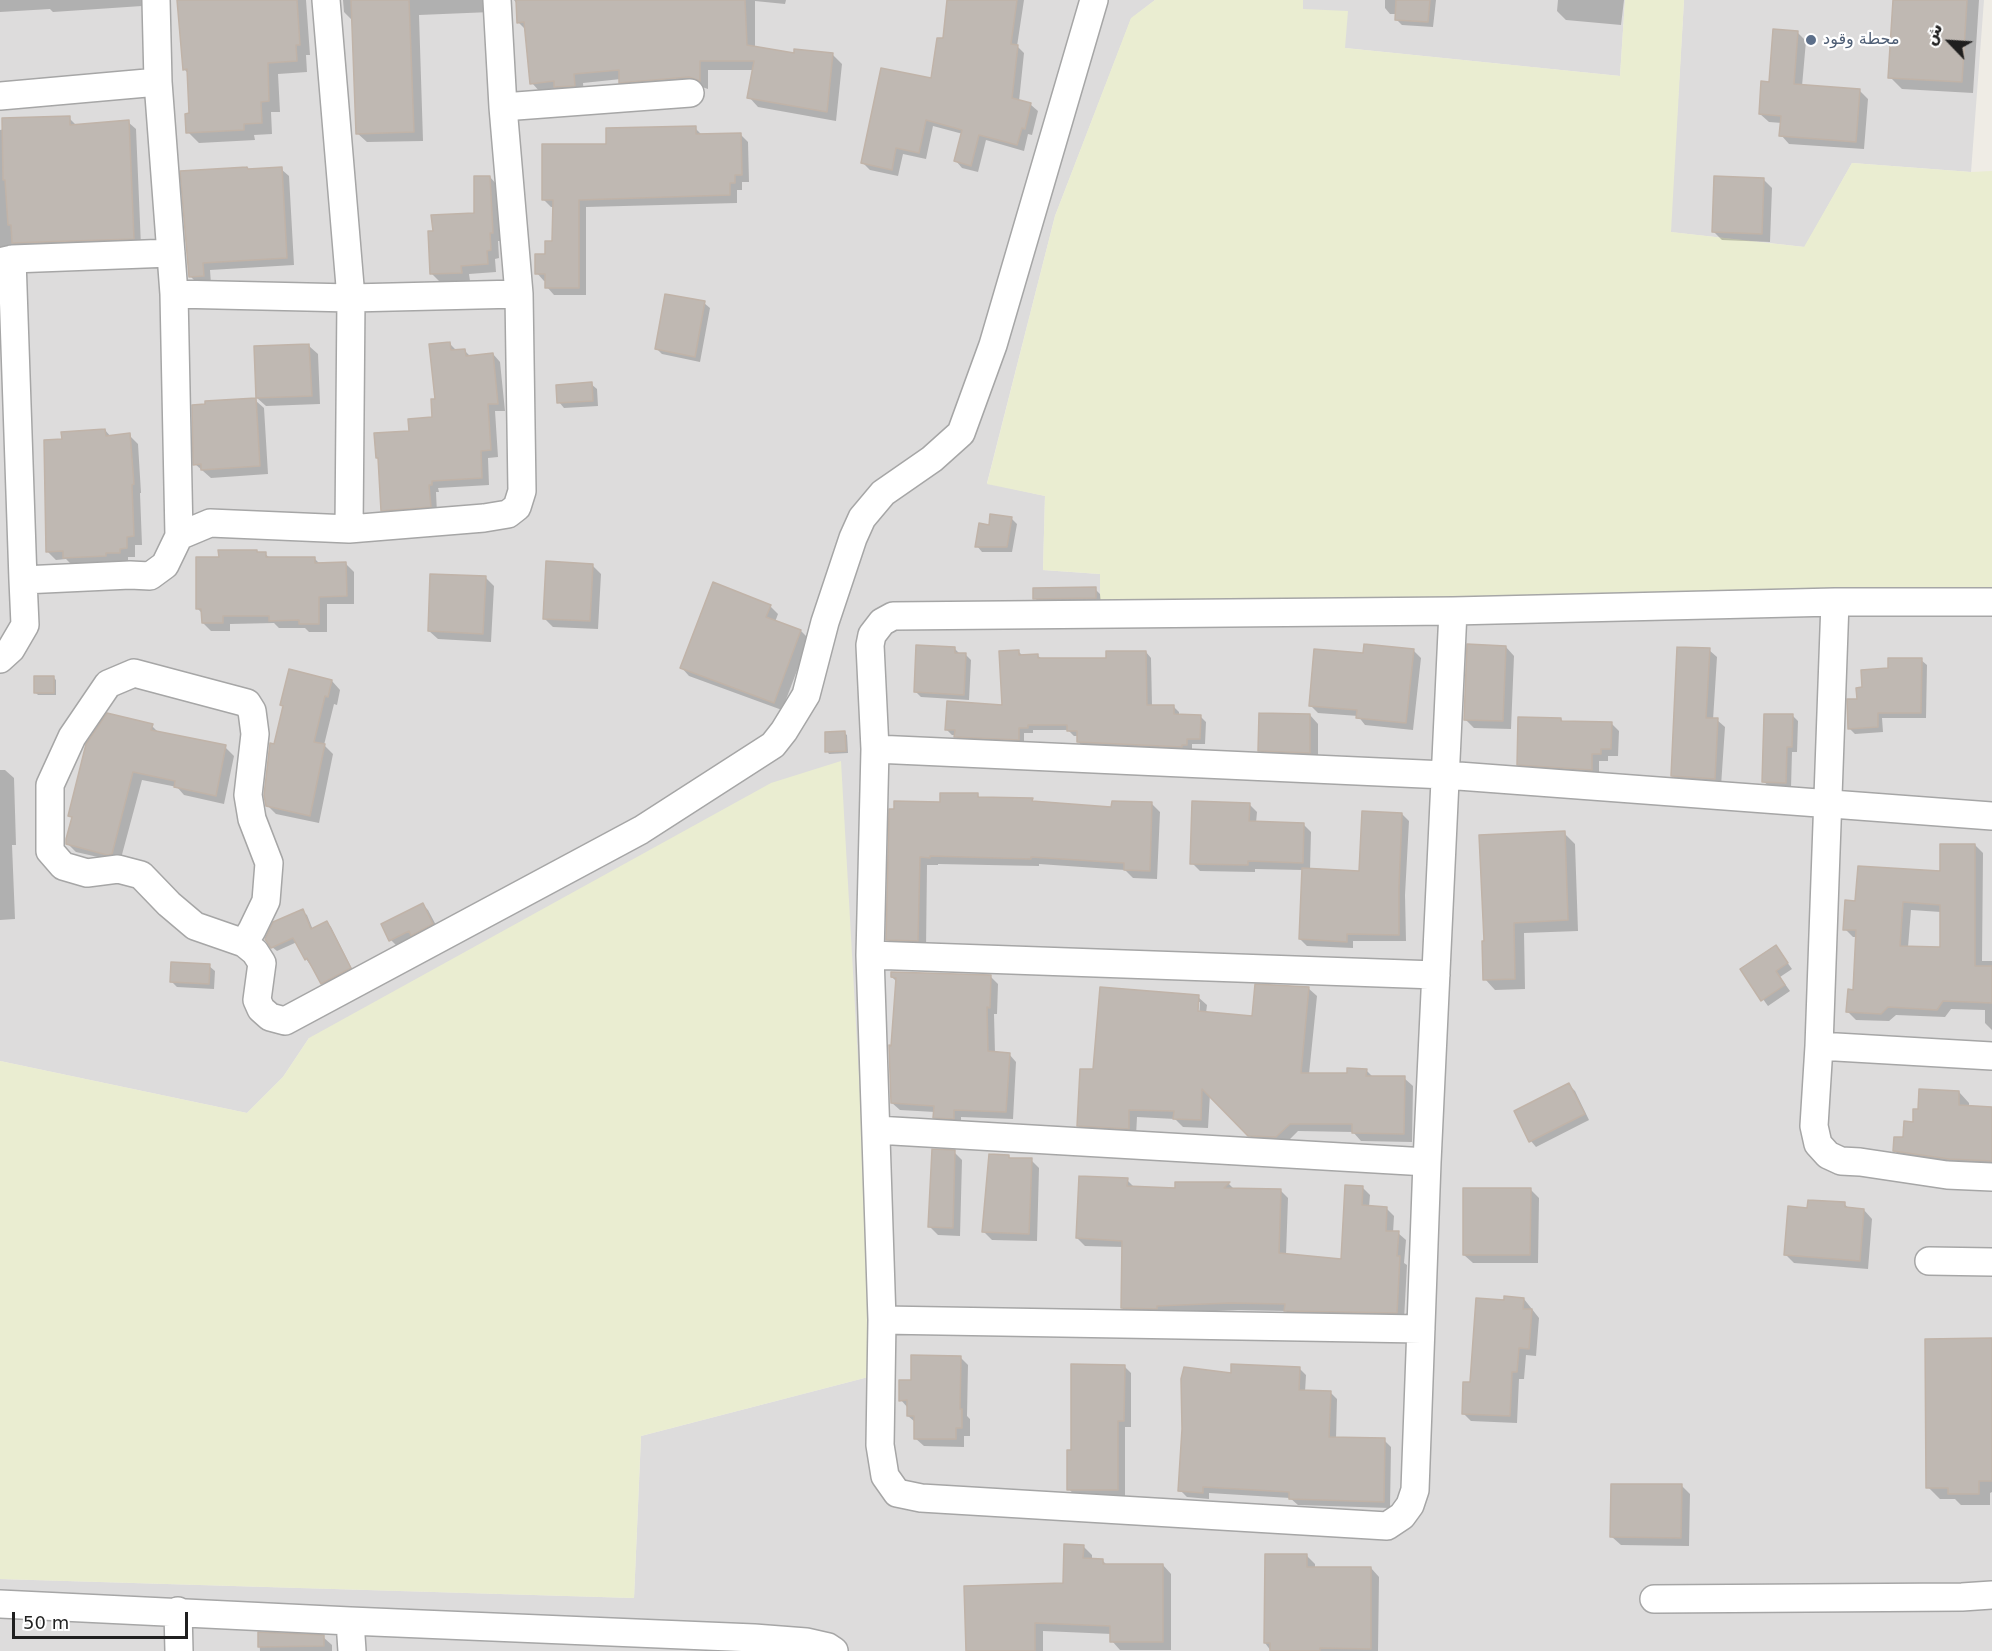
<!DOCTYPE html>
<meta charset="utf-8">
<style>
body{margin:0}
#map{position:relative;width:1992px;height:1651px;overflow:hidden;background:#efece5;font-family:"DejaVu Sans",Vazirmatn,sans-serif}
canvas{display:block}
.north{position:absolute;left:1920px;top:12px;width:60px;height:60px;-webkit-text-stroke:4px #fff;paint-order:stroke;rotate:295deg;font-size:16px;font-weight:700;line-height:24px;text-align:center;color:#1f1f1f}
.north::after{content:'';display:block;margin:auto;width:21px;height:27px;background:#1f1f1f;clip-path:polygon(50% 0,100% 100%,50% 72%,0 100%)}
.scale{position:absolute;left:12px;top:1612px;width:176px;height:27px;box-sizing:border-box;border:3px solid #1f1f1f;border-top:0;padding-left:8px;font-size:18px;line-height:21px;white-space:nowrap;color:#1f1f1f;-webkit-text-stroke:4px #fff;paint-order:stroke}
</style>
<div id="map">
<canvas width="1992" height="1651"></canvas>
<div class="north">ش</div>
<div class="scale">50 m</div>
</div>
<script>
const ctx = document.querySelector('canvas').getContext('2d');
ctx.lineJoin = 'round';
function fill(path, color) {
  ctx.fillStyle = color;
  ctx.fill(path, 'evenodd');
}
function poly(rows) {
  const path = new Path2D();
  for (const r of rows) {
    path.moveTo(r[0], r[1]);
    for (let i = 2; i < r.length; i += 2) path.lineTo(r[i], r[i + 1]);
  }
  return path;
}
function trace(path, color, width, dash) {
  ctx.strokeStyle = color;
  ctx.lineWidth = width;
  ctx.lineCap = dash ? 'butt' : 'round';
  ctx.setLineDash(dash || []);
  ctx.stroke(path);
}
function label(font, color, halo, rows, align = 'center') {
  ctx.font = font + ' "DejaVu Sans",Vazirmatn,sans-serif';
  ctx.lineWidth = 4.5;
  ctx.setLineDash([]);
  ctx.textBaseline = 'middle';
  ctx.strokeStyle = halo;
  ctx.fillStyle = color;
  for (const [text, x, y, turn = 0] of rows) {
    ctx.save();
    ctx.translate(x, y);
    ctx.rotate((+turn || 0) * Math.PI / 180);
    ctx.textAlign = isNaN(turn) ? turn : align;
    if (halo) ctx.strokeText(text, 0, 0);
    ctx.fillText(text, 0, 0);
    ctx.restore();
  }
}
const residential = poly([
 [0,0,1155,0,1131,19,1055,216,987,483,1045,496,1043,570,1100,574,1100,607,1992,589,1992,1651,0,1651,0,1579,634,1598,641,1436,876,1375,309,1038,283,1077,247,1113,0,1061],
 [1303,0,1625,0,1620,76,1345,48,1303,9],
 [1684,0,1984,0,1971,172,1852,163,1805,247,1670,232]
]);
const farmland = poly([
 [1155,0,1303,0,1303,9,1348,11,1345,48,1620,76,1625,0,1684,0,1671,232,1804,247,1852,163,1971,172,1992,171,1992,589,1100,607,1100,574,1043,570,1045,496,987,484,1055,216,1131,18],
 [841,761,876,1375,641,1436,634,1598,0,1579,0,1061,247,1113,283,1077,309,1038,771,783]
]);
const shadow = poly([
 [0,0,142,0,142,6,53,12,50,9,0,12],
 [179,0,306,0,310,55,306,55,307,72,278,74,280,112,271,112,272,134,254,135,255,140,199,143,188,132,191,115,189,74,184,69],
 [343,0,494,0,491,12,419,15,423,141,367,142,357,133,353,21,344,12],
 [514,0,786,0,785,4,755,1,755,48,795,55,832,54,842,64,836,121,758,107,749,97,754,70,708,70,708,89,699,86,630,91,621,82,621,79,583,83,584,95,541,93,532,83,526,30,518,22,518,5],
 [956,0,1024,0,1017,46,1024,53,1019,101,1031,105,1038,111,1032,135,1028,134,1024,151,986,140,978,172,962,168,956,161,963,134,933,126,926,159,903,154,898,176,870,170,863,163,933,79],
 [1385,0,1436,0,1433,27,1402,25,1396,19,1397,14,1390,14,1385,8],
 [1558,0,1624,0,1621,25,1566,20,1557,11],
 [1894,0,1979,0,1973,93,1902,89,1890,77],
 [1797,32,1806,41,1802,86,1859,90,1868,99,1864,149,1789,144,1781,135,1782,123,1769,122,1760,114,1770,83],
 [69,118,77,126,128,122,136,129,141,246,0,247,0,130],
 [695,128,702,135,740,134,748,142,749,182,742,182,742,190,737,190,737,203,586,207,586,295,554,295,547,287,547,281,544,281,537,273,554,242,554,207,551,207,543,199,607,146],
 [281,169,289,176,294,265,210,270,211,284,198,284,190,276,249,171],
 [490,177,498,186,501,241,498,241,499,258,495,259,496,272,469,274,470,281,440,282,432,274,434,232,476,214],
 [1764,180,1772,188,1770,242,1722,240,1713,231],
 [704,303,710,308,700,362,662,354,657,349],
 [449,343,457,351,464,350,471,357,493,354,500,362,505,411,495,411,498,457,488,458,489,485,438,488,439,492,436,492,437,514,390,517,383,510,380,460,377,457,433,419],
 [309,346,318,354,320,404,266,406,257,398],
 [591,384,597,389,598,406,564,408,559,402],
 [255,400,264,408,268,474,211,478,195,464],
 [105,430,111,437,129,435,138,444,141,493,140,493,142,545,135,545,135,557,128,557,128,561,114,562,114,565,73,566,66,559,56,560,47,551,63,440],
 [1011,518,1017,524,1012,552,982,552,977,546,990,526],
 [256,551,259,554,265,554,270,558,314,558,321,565,346,564,354,572,354,604,327,604,327,632,309,632,305,628,279,628,274,623,230,624,230,631,211,631,203,623,203,614,198,609,220,559],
 [592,565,601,574,598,629,553,627,544,618],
 [485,577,494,586,491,642,438,639,429,631],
 [1095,589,1100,594,1101,603,1040,604,1035,598],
 [770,606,778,614,775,622,801,631,809,639,782,710,689,676,682,668],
 [1506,647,1514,656,1511,729,1474,728,1465,719],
 [954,648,960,654,965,654,971,660,969,700,921,697,916,692],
 [1709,650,1717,657,1713,720,1717,720,1725,727,1721,786,1680,783,1672,776],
 [1018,651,1023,656,1038,656,1042,659,1108,660,1146,652,1151,658,1152,706,1174,707,1179,712,1179,715,1200,716,1206,722,1205,744,1192,744,1192,750,1084,747,1078,742,1078,736,1074,736,1068,730,1033,730,1033,733,1024,733,1024,745,961,742,956,735,952,735,946,729,1003,707],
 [1414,651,1421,658,1413,730,1365,725,1358,716,1318,713,1310,705,1364,655],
 [1921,660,1927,665,1926,718,1882,718,1883,732,1855,734,1849,728,1863,689,1890,670],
 [53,677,56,680,56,695,38,695,36,693],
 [332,681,340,690,337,705,334,704,324,745,333,754,319,823,276,814,267,805,275,746],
 [1310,715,1318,724,1318,761,1269,759,1260,750],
 [1793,716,1798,721,1797,752,1792,752,1791,788,1770,787,1764,782],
 [1561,719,1564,723,1612,724,1619,731,1618,756,1608,756,1608,761,1599,761,1599,776,1526,772,1519,764],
 [152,726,160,734,225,747,234,756,224,804,184,795,177,787,142,780,120,862,76,852,67,843,73,819,70,816],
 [844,733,847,735,848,753,829,754,827,751],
 [0,770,5,770,14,778,16,845,12,845,15,919,0,920],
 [977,795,981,799,1032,800,1035,803,1113,808,1151,803,1160,812,1157,879,1133,878,1125,870,1039,864,1039,866,938,864,938,865,927,865,926,949,896,948,888,939,891,810,941,804],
 [1249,804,1257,812,1256,823,1303,824,1311,832,1310,870,1360,872,1402,814,1409,821,1405,895,1406,941,1353,941,1353,948,1307,946,1300,939,1303,870,1255,869,1255,872,1200,871,1192,863],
 [1564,833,1575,844,1578,931,1524,933,1525,989,1495,990,1485,979,1483,943],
 [1975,845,1983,853,1982,961,1992,961,1992,1030,1985,1023,1985,1010,1951,1009,1945,1017,1896,1015,1889,1021,1856,1020,1848,1012,1855,991,1857,937,1853,937,1845,929,1857,903,1942,872],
 [1911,910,1941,912,1941,949,1908,947],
 [422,904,428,910,438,929,418,940,414,936,396,945,391,940],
 [302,911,307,915,313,930,327,922,331,927,354,973,326,987,306,959,297,942,277,951,272,947],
 [1776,947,1792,969,1780,977,1790,991,1768,1006,1742,970],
 [209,966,215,971,214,989,177,987,171,981],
 [892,977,991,977,998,984,997,1014,994,1014,995,1053,1009,1054,1016,1062,1013,1119,961,1117,961,1126,942,1124,935,1117,935,1112,900,1110,892,1103,893,1047,897,982],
 [1308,988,1317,996,1309,1074,1348,1075,1366,1070,1373,1077,1404,1078,1413,1086,1412,1142,1361,1141,1353,1132,1298,1131,1284,1145,1258,1144,1210,1094,1208,1128,1183,1127,1175,1119,1137,1117,1136,1136,1087,1134,1078,1125,1094,1071,1198,997,1207,1005,1206,1013,1254,1017],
 [1197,1002,1200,1002,1199,1018],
 [1569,1085,1575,1091,1589,1120,1536,1147,1531,1141,1516,1112],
 [1959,1092,1969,1103,1969,1107,1992,1109,1992,1171,1905,1161,1894,1150,1905,1139,1914,1123],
 [954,1152,962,1160,960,1236,938,1235,930,1227],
 [1008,1156,1011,1159,1031,1160,1039,1168,1037,1241,992,1240,984,1232],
 [1127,1180,1135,1188,1177,1190,1177,1184,1229,1184,1235,1190,1280,1190,1288,1198,1286,1255,1343,1261,1362,1187,1370,1195,1369,1207,1386,1208,1394,1216,1393,1233,1398,1233,1406,1240,1404,1263,1407,1265,1404,1320,1293,1318,1286,1311,1238,1310,1130,1315,1122,1308,1123,1247,1085,1246,1077,1238],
 [1530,1189,1539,1198,1538,1263,1473,1263,1464,1255],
 [1844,1204,1850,1209,1864,1210,1872,1219,1868,1269,1794,1263,1786,1255],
 [1524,1299,1539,1318,1536,1356,1526,1355,1524,1379,1519,1379,1517,1423,1471,1421,1464,1414,1471,1383,1505,1302],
 [1992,1339,1992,1492,1990,1493,1990,1505,1961,1505,1955,1499,1940,1499,1928,1487],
 [960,1357,968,1365,967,1416,970,1419,970,1436,964,1436,964,1447,924,1446,915,1438,915,1422,908,1416,908,1408,901,1400,913,1382],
 [1124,1366,1131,1373,1131,1427,1125,1427,1125,1497,1076,1497,1069,1489,1072,1451],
 [1299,1368,1306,1375,1305,1392,1330,1392,1337,1399,1336,1439,1384,1440,1391,1447,1390,1508,1298,1505,1290,1498,1209,1493,1209,1499,1187,1497,1180,1490],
 [1681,1485,1690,1494,1689,1546,1621,1545,1612,1537],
 [1083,1546,1092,1555,1092,1560,1102,1560,1107,1565,1163,1565,1171,1574,1171,1650,1120,1650,1112,1641,1112,1634,1043,1631,1043,1651,967,1651,1064,1585],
 [1307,1556,1315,1564,1315,1568,1371,1568,1379,1577,1378,1651,1271,1651,1265,1643],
 [259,1634,323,1637,332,1645,332,1651,260,1651]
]);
const building = poly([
 [177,0,297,0,300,45,296,45,297,61,268,63,269,101,261,102,262,123,244,124,244,130,186,133,185,114,189,113,187,69,183,70,177,0],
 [351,0,409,0,414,132,356,134,351,0],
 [516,0,745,0,747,45,794,53,794,49,833,53,827,112,747,98,754,61,700,61,700,81,689,77,619,83,619,70,574,74,575,86,554,87,554,81,530,84,524,22,517,23,516,0],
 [947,0,1017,0,1011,44,1018,45,1012,98,1031,103,1025,129,1022,128,1017,145,979,135,971,166,954,161,962,130,926,120,919,153,896,148,892,170,861,163,881,68,931,78,937,38,943,38,947,0],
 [1396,0,1430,0,1428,22,1395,20,1396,0],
 [1893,0,1967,0,1962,82,1888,78,1893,0],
 [1773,29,1798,31,1794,84,1860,89,1856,142,1779,136,1781,116,1759,114,1761,81,1769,82,1773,29],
 [70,116,70,125,129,120,134,239,12,243,11,225,8,225,5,180,3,180,2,118,70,116],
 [696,126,696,134,741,133,742,175,735,175,735,183,730,183,730,195,579,200,579,288,545,288,545,274,535,274,535,254,545,254,545,241,552,241,553,200,542,200,542,144,606,144,606,128,696,126],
 [247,167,248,169,282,167,287,258,203,263,204,276,189,277,180,171,247,167],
 [474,176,490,176,493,233,490,233,491,250,487,251,488,264,461,266,462,273,430,274,428,231,433,231,431,215,474,213,474,176],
 [1714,176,1764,178,1762,234,1712,232,1714,176],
 [665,294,705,301,695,357,655,349,665,294],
 [450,342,451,350,465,349,466,356,493,353,498,404,488,404,491,450,481,451,482,478,432,481,432,485,429,485,431,507,381,511,378,458,376,458,374,433,409,431,408,419,432,417,431,399,435,399,429,344,450,342],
 [309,344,312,396,256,398,254,346,309,344],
 [592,382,593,401,557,403,556,385,592,382],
 [256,398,260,466,201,470,201,464,193,465,192,405,205,404,205,401,256,398],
 [105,429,106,436,130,433,134,484,132,485,134,536,127,537,127,548,120,549,120,553,106,553,106,556,63,558,63,551,46,552,44,440,62,439,61,432,105,429],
 [990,514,1012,517,1007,547,975,547,979,523,989,525,990,514],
 [218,550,257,550,257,552,266,552,266,557,315,557,315,563,346,562,347,596,319,597,319,624,299,624,299,620,269,621,269,616,223,616,223,623,202,623,201,609,196,609,196,557,219,557,218,550],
 [546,561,593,564,590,621,543,619,546,561],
 [430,574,486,576,483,634,428,631,430,574],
 [713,582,771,605,766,617,801,630,774,703,680,668,713,582],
 [1096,587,1096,598,1033,599,1033,588,1096,587],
 [1364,644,1414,649,1406,723,1356,718,1357,710,1309,706,1314,649,1363,653,1364,644],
 [1467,644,1506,646,1503,721,1464,720,1467,644],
 [916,645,955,647,955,653,966,653,964,695,914,692,916,645],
 [1677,647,1710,648,1706,718,1718,718,1715,779,1671,776,1677,647],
 [1019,650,1019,655,1038,654,1038,658,1106,658,1106,651,1146,651,1147,705,1174,705,1174,714,1201,715,1200,739,1187,739,1187,745,1182,745,1182,747,1077,742,1077,731,1067,731,1067,725,1028,725,1028,728,1019,728,1019,740,954,737,955,730,945,730,947,701,1002,705,999,651,1019,650],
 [1888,658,1922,658,1921,713,1878,713,1878,727,1848,729,1847,699,1857,699,1856,688,1862,687,1861,670,1888,668,1888,658],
 [289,669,332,680,328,697,325,696,314,742,325,744,310,816,266,806,264,795,270,743,274,744,283,706,280,705,289,669],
 [34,676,54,676,54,693,34,693,34,676],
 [107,713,153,724,151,730,226,745,216,796,174,787,175,781,133,772,112,854,107,855,66,844,66,839,72,817,68,816,86,744,107,713],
 [1259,713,1310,714,1310,753,1258,751,1259,713],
 [1764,714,1793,714,1792,747,1787,747,1786,783,1762,782,1764,714],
 [1518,717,1561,718,1561,721,1612,722,1611,749,1601,749,1601,754,1592,754,1592,770,1517,765,1518,717],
 [845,731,846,751,825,752,825,732,845,731],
 [940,793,978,793,978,797,1033,798,1032,801,1111,807,1112,801,1152,802,1150,871,1124,870,1124,863,1031,857,1031,859,930,856,930,858,920,857,918,941,886,940,889,809,894,809,894,801,940,802,940,793],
 [1192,801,1250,803,1249,821,1304,823,1303,863,1248,861,1248,865,1190,864,1192,801],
 [1362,811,1402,813,1399,887,1399,935,1347,934,1347,942,1299,939,1302,868,1359,871,1362,811],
 [1565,831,1568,920,1514,923,1515,979,1483,980,1482,941,1484,941,1479,835,1565,831],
 [1940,844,1975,844,1975,966,1992,966,1992,1003,1943,1001,1937,1010,1888,1007,1881,1014,1846,1012,1848,989,1853,990,1856,930,1843,930,1845,900,1855,901,1858,866,1940,871,1940,844],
 [1903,902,1940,905,1940,947,1900,946,1903,902],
 [423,903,433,924,411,936,409,931,389,941,381,924,423,903],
 [303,909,311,929,327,921,351,968,321,984,307,958,305,960,293,938,271,948,265,939,273,922,303,909],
 [1776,945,1788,963,1776,971,1785,985,1761,1001,1740,969,1776,945],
 [171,962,210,964,209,984,170,982,171,962],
 [891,972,991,975,990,1008,987,1007,988,1051,1010,1053,1006,1112,954,1110,954,1119,933,1118,934,1106,891,1103,889,1045,891,1046,896,978,891,977,891,972],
 [1255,984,1309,987,1301,1073,1347,1073,1347,1068,1367,1069,1366,1076,1405,1076,1404,1134,1352,1133,1352,1124,1290,1124,1276,1137,1248,1136,1202,1089,1201,1120,1173,1119,1174,1111,1129,1110,1129,1129,1077,1126,1080,1069,1093,1069,1100,987,1199,995,1198,1011,1252,1016,1255,984],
 [1569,1083,1585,1114,1529,1142,1514,1111,1569,1083],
 [1919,1089,1959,1091,1959,1105,1992,1107,1992,1161,1949,1159,1893,1151,1894,1137,1903,1137,1904,1121,1913,1122,1913,1109,1918,1109,1919,1089],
 [932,1149,955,1150,953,1228,928,1227,932,1149],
 [989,1154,1009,1155,1009,1158,1032,1158,1029,1234,982,1232,989,1154],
 [1079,1176,1128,1178,1127,1186,1175,1188,1175,1182,1230,1182,1224,1188,1281,1189,1279,1253,1341,1259,1345,1185,1363,1186,1362,1205,1387,1207,1386,1231,1399,1231,1397,1256,1400,1256,1397,1313,1284,1311,1285,1304,1230,1303,1157,1306,1157,1309,1121,1308,1122,1241,1076,1238,1079,1176],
 [1463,1188,1531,1188,1530,1255,1463,1255,1463,1188],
 [1808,1200,1845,1202,1845,1207,1864,1209,1860,1261,1784,1255,1788,1206,1807,1208,1808,1200],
 [1504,1296,1524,1298,1523,1309,1532,1309,1529,1349,1519,1348,1517,1372,1512,1372,1510,1416,1462,1414,1463,1382,1470,1382,1476,1298,1504,1300,1504,1296],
 [1992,1338,1992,1481,1979,1481,1979,1494,1948,1494,1948,1488,1926,1488,1925,1339,1992,1338],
 [911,1355,961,1356,960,1409,962,1409,962,1428,956,1428,956,1439,914,1439,914,1416,907,1416,907,1400,899,1401,899,1380,911,1380,911,1355],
 [1071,1364,1125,1365,1124,1421,1118,1421,1118,1490,1067,1490,1067,1450,1071,1450,1071,1364],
 [1231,1364,1300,1367,1299,1390,1331,1391,1329,1437,1385,1438,1384,1502,1289,1499,1289,1492,1203,1487,1203,1493,1178,1491,1182,1429,1181,1379,1184,1367,1231,1373,1231,1364],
 [1611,1484,1682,1484,1681,1538,1610,1537,1611,1484],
 [1064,1544,1084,1545,1083,1558,1103,1559,1103,1564,1163,1564,1163,1642,1110,1642,1110,1626,1035,1623,1035,1651,966,1651,964,1586,1063,1583,1064,1544],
 [1265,1554,1307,1554,1307,1567,1371,1567,1371,1649,1320,1648,1320,1651,1270,1651,1270,1643,1264,1643,1265,1554],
 [258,1632,324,1635,324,1646,258,1647,258,1632]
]);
const minor = poly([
 [326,0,351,298,349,529],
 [0,96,158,82],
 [503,107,690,93],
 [12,259,23,580],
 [0,262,12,259,171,253],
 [174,294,351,298,519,294],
 [179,536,210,523,349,529,484,518,508,514,517,507,522,491,519,294,503,107,497,0],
 [1835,602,1819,1046,1814,1126,1818,1144,1828,1155,1841,1161,1860,1162,1947,1175,1992,1177],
 [1453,611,1427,1162,1415,1490,1410,1505,1402,1516,1387,1526,921,1498,897,1493,885,1476,880,1445,882,1320,870,955,875,749,870,645,872,635,882,622,893,616,1453,611,1835,602,1992,602],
 [0,659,11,649,25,625,23,580,130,575,150,576,165,565,179,536,174,294,158,82,156,0],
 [875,749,1445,775,1992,816],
 [244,943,252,930,266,901,269,863,252,819,248,795,255,734,252,711,247,703,134,673,108,684,72,737,50,785,50,851,63,866,87,873,118,869,141,875,169,904,195,926,244,943,255,952,262,963,257,1000,261,1009,270,1017,285,1021,641,830,773,745,784,731,806,695,825,622,853,538,862,518,883,493,932,459,961,433,993,345,1094,0],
 [870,955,1436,975],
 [1819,1046,1992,1056],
 [876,1130,1427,1162],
 [1929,1261,1992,1262],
 [882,1320,1421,1329],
 [1654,1599,1962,1597,1992,1595],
 [0,1604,350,1621,754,1638,806,1642,828,1647,834,1651],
 [178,1611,179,1651],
 [350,1621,352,1651]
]);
const markers = [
 [1811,40,6,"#5c6f8a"]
];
const serviceNames = [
 ["محطة وقود",1823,40]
];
fill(residential, '#dddcdc');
fill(farmland, '#eaedd1');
fill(shadow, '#0003');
fill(building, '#bfb8b2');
trace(building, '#c0b3a8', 1.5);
trace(minor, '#a6a6a6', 30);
trace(minor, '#fff', 27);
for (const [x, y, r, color] of markers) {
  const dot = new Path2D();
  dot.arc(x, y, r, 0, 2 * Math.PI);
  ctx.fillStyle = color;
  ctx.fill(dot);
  trace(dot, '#fff', 2);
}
label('16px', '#4e5e75', '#fff', serviceNames, 'left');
</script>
